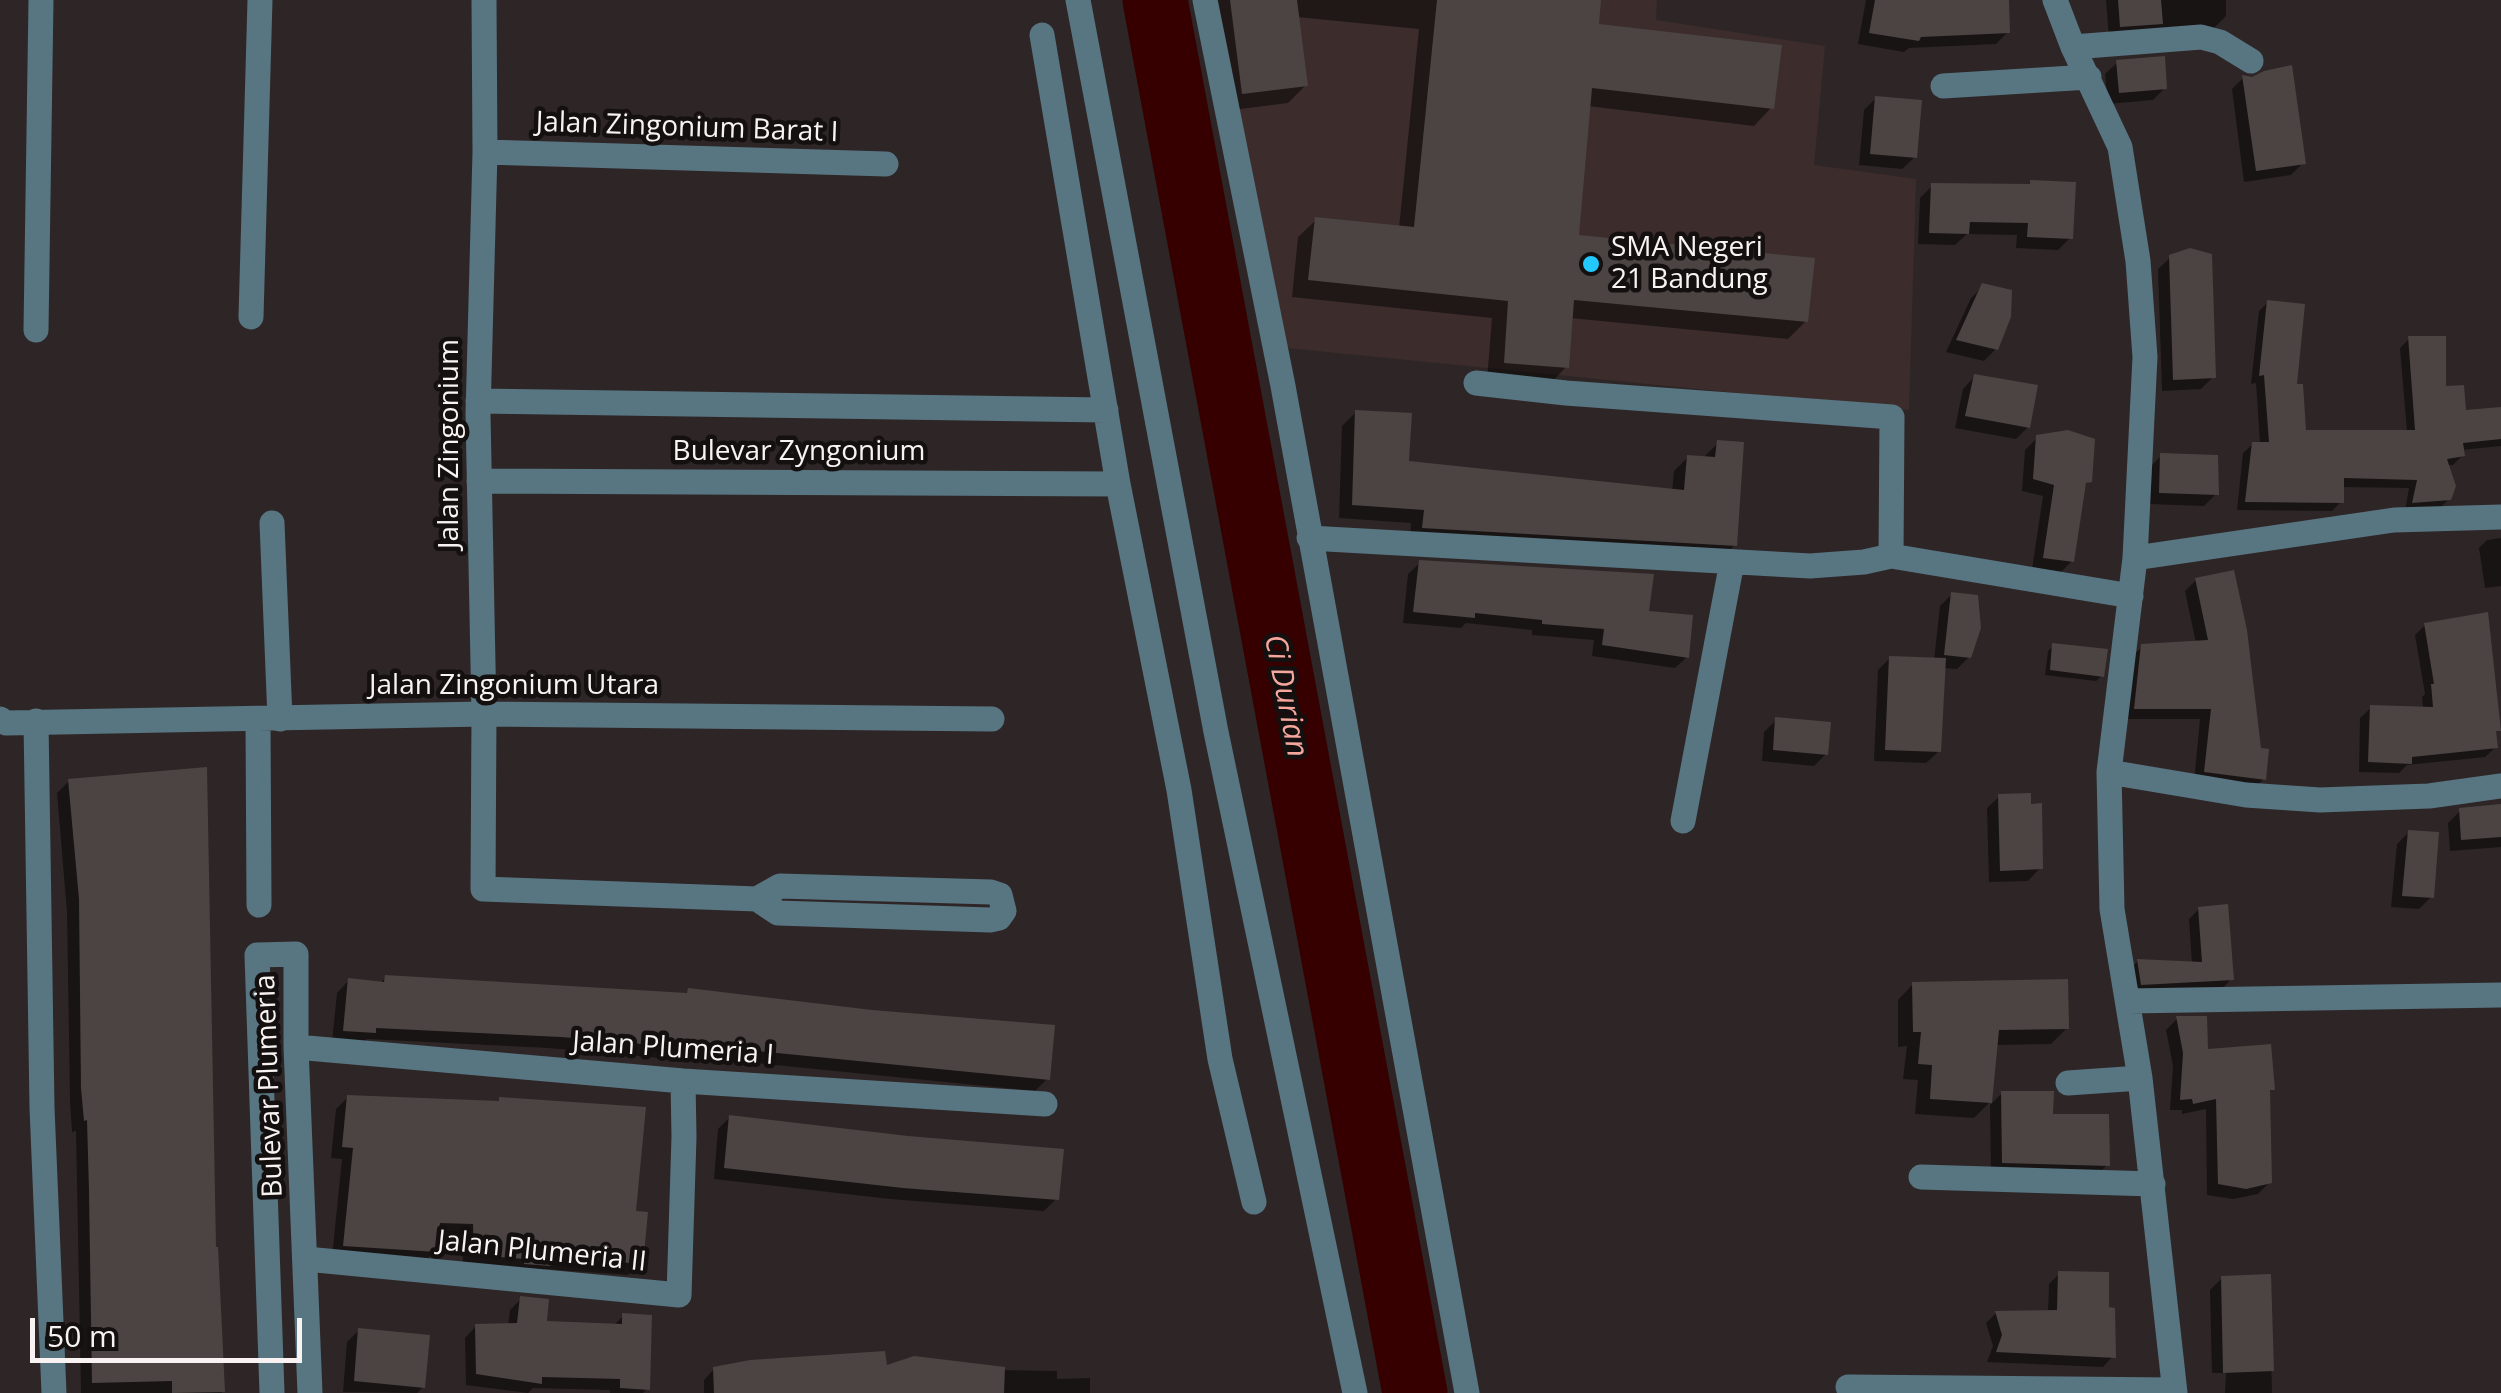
<!DOCTYPE html>
<style>
body{margin:0}
#map{position:relative;width:2501px;height:1393px;overflow:hidden;background:#2e2626;font-family:"Open Sans",sans-serif}
canvas{display:block}
.scale{position:absolute;left:30px;top:1318px;width:272px;height:45px;box-sizing:border-box;border:5px solid #f8f3f2;border-top:0;padding-left:12px;font-size:30px;line-height:35px;white-space:nowrap;color:#f8f3f2;-webkit-text-stroke:8px #141010;paint-order:stroke}
</style>
<div id="map">
<canvas width="2501" height="1393"></canvas>
<div class="scale">50 m</div>
</div>
<script>
const ctx = document.querySelector('canvas').getContext('2d');
ctx.lineJoin = 'round';
function fill(path, color) {
  ctx.fillStyle = color;
  ctx.fill(path, 'evenodd');
}
function poly(rows) {
  const path = new Path2D();
  for (const r of rows) {
    path.moveTo(r[0], r[1]);
    for (let i = 2; i < r.length; i += 2) path.lineTo(r[i], r[i + 1]);
  }
  return path;
}
function trace(path, color, width, dash) {
  ctx.strokeStyle = color;
  ctx.lineWidth = width;
  ctx.lineCap = dash ? 'butt' : 'round';
  ctx.setLineDash(dash || []);
  ctx.stroke(path);
}
function label(font, color, halo, rows, align = 'center') {
  ctx.font = font + ' "Open Sans",sans-serif';
  ctx.lineWidth = 9;
  ctx.setLineDash([]);
  ctx.textBaseline = 'middle';
  ctx.strokeStyle = halo;
  ctx.fillStyle = color;
  for (const [text, x, y, turn = 0] of rows) {
    ctx.save();
    ctx.translate(x, y);
    ctx.rotate((+turn || 0) * Math.PI / 180);
    ctx.textAlign = isNaN(turn) ? turn : align;
    if (halo) ctx.strokeText(text, 0, 0);
    ctx.fillText(text, 0, 0);
    ctx.restore();
  }
}
const built = poly([
 [1214,0,1657,0,1656,20,1825,46,1814,165,1916,179,1909,410,1287,348]
]);
const shadow = poly([
 [1211,0,1598,0,1596,26,1771,108,1754,126,1588,106,1576,237,1806,321,1788,339,1570,318,1566,367,1549,385,1487,380,1492,318,1292,297,1298,237,1316,220,1399,228,1419,29,1297,17,1306,85,1288,103,1225,111],
 [1866,0,2007,0,2008,32,1996,44,1909,48,1904,52,1858,44],
 [2106,0,2226,0,2226,16,2214,28,2109,38],
 [2118,62,2165,88,2153,100,2108,104,2105,74],
 [2243,78,2303,163,2291,175,2244,182,2232,89],
 [1876,98,1915,157,1902,169,1859,165,1864,110],
 [2031,182,2070,238,2058,250,2016,248,2017,235,1967,234,1955,245,1918,244,1920,198,1932,186,2026,187],
 [2171,257,2213,377,2201,389,2162,391,2158,269],
 [1983,286,1996,349,1984,361,1946,352,1971,298],
 [2268,302,2304,433,2407,432,2400,348,2409,339,2464,413,2501,410,2501,446,2461,450,2462,456,2453,465,2447,465,2449,499,2440,508,2405,511,2409,488,2341,487,2341,502,2332,511,2237,510,2243,453,2253,444,2260,444,2256,383,2251,384,2259,311],
 [1975,376,2028,427,2016,439,1955,428,1963,389],
 [1356,412,1406,463,1672,492,1674,471,1688,457,1704,457,1718,443,1735,545,1721,558,1410,541,1411,523,1339,518,1342,426],
 [2037,438,2090,480,2083,487,2072,561,2060,573,2032,569,2043,496,2022,491,2025,450],
 [2161,456,2216,494,2204,506,2148,504,2149,468],
 [2501,538,2501,586,2485,588,2479,548,2487,540],
 [1420,563,1646,614,1687,657,1675,668,1592,656,1594,640,1532,635,1532,630,1466,623,1461,628,1403,623,1408,574],
 [2196,580,2264,779,2252,790,2194,782,2200,719,2124,719,2130,658,2142,647,2196,643,2185,591],
 [1952,594,1969,657,1957,669,1943,668,1939,751,1926,763,1874,761,1878,670,1890,658,1934,660,1940,606],
 [2425,625,2498,730,2494,733,2496,747,2485,757,2407,765,2399,773,2359,772,2360,718,2371,708,2423,709,2422,697,2425,694,2415,635],
 [2053,646,2102,676,2096,681,2045,675,2048,651],
 [1776,720,1826,754,1814,766,1762,761,1764,732],
 [69,781,216,1249,222,1393,81,1393,76,1131,72,1132,70,1101,67,912,57,793],
 [2000,796,2040,868,2028,881,1989,882,1987,808],
 [2501,807,2501,847,2450,851,2448,823,2460,811],
 [2409,832,2431,897,2419,909,2391,907,2397,844],
 [2199,909,2231,979,2222,989,2132,993,2128,971,2138,961,2192,964,2189,919],
 [385,978,684,995,689,990,1047,1079,1035,1091,665,1054,661,1058,548,1048,367,1039,361,1044,332,1042,337,993,349,980,380,984],
 [1913,984,2067,1028,2051,1044,1995,1045,1990,1102,1974,1118,1915,1114,1918,1080,1903,1079,1907,1046,1898,1047,1898,1000],
 [2177,1019,2205,1052,2272,1089,2268,1093,2270,1182,2258,1194,2233,1199,2207,1195,2206,1109,2182,1114,2182,1110,2170,1110,2173,1066,2166,1030],
 [2002,1093,2051,1117,2107,1165,2095,1177,1991,1174,1990,1105],
 [348,1097,633,1213,640,1263,628,1275,545,1269,537,1277,463,1266,462,1235,436,1234,435,1251,423,1263,332,1257,342,1159,331,1158,336,1109],
 [730,1117,908,1138,1056,1199,1044,1211,890,1199,714,1179,718,1129],
 [2059,1274,2107,1308,2113,1356,2103,1367,1987,1362,1993,1346,1986,1323,1996,1313,2048,1312,2049,1284],
 [2269,1277,2272,1393,2225,1393,2226,1373,2212,1373,2210,1290,2222,1278],
 [521,1299,545,1323,612,1327,623,1316,647,1389,643,1393,610,1393,610,1390,533,1388,528,1393,466,1385,465,1338,476,1326,508,1326,510,1310],
 [359,1330,423,1387,417,1393,343,1392,347,1342],
 [885,1368,1057,1371,1057,1379,1090,1378,1090,1393,704,1393,704,1380,714,1369]
]);
const river = poly([
 [1155,0,1415,1393]
]);
const building = poly([
 [1230,0,1297,0,1308,86,1242,94],
 [1437,0,1601,0,1599,24,1782,45,1774,109,1592,88,1579,235,1815,258,1808,322,1574,300,1569,368,1504,363,1508,301,1308,280,1315,217,1414,227],
 [1875,0,2009,0,2010,33,1921,37,1919,41,1869,33],
 [2118,0,2161,0,2163,24,2120,27],
 [2165,56,2167,89,2119,93,2116,60],
 [2292,65,2306,164,2256,171,2242,75,2252,77,2264,71],
 [1875,96,1922,100,1917,158,1870,154],
 [2030,180,2076,182,2073,239,2027,237,2028,223,1970,222,1969,234,1929,233,1931,183,2030,184],
 [2190,248,2212,254,2216,378,2173,380,2169,255],
 [1982,283,2012,290,2011,317,1998,350,1956,340],
 [2267,300,2305,304,2297,384,2303,384,2306,430,2415,430,2408,336,2446,336,2446,386,2464,385,2466,410,2501,407,2501,439,2463,443,2465,456,2447,459,2456,486,2451,500,2412,503,2417,480,2344,478,2344,503,2245,502,2252,442,2269,442,2264,375,2259,376],
 [1974,374,2038,385,2030,428,1965,416],
 [1355,410,1412,413,1409,461,1684,490,1687,455,1715,457,1717,440,1744,442,1737,546,1422,528,1424,510,1352,505],
 [2068,430,2095,439,2092,482,2086,483,2074,562,2043,558,2054,485,2033,479,2036,435],
 [2160,453,2218,455,2219,495,2159,493],
 [1419,560,1654,574,1649,611,1693,615,1689,658,1602,645,1604,629,1542,624,1542,620,1475,613,1475,618,1413,612],
 [2234,570,2247,630,2261,748,2269,749,2266,780,2204,772,2211,709,2134,709,2141,644,2208,640,2195,578],
 [1951,592,1978,595,1981,628,1971,658,1944,655],
 [2488,612,2501,731,2496,731,2498,748,2412,757,2412,764,2368,762,2370,705,2433,707,2431,684,2434,684,2424,623],
 [2052,643,2108,649,2104,677,2050,670],
 [1889,656,1946,658,1941,752,1885,750],
 [1775,717,1831,722,1828,755,1773,750],
 [207,767,216,1247,218,1247,225,1392,172,1393,172,1381,92,1383,89,1191,87,1120,84,1121,81,1088,79,899,68,779],
 [2031,793,2031,804,2042,803,2043,869,2000,871,1998,794],
 [2501,804,2501,837,2461,840,2459,808],
 [2408,830,2439,832,2434,898,2402,896],
 [2228,904,2234,980,2141,985,2137,959,2202,962,2198,907],
 [385,975,687,993,688,988,872,1010,1055,1025,1050,1080,676,1043,676,1047,561,1037,376,1028,376,1033,343,1031,348,978,384,982],
 [2068,979,2069,1029,1999,1030,1992,1103,1930,1099,1932,1065,1918,1064,1921,1032,1913,1032,1912,982],
 [2176,1016,2207,1016,2208,1049,2271,1044,2275,1090,2270,1090,2272,1183,2246,1189,2218,1184,2216,1099,2193,1104,2192,1099,2180,1100,2183,1053],
 [2001,1091,2054,1091,2053,1114,2109,1114,2110,1166,2002,1163],
 [347,1095,499,1101,499,1097,646,1107,636,1211,648,1212,643,1264,552,1257,551,1266,524,1264,525,1259,474,1255,473,1224,440,1223,437,1252,343,1246,353,1148,342,1147],
 [729,1115,908,1136,1064,1149,1059,1200,903,1188,724,1168],
 [2058,1271,2109,1272,2109,1307,2115,1308,2116,1358,1996,1352,2002,1335,1995,1311,2057,1310],
 [2271,1274,2274,1371,2223,1373,2221,1276],
 [520,1296,549,1299,547,1321,622,1324,622,1313,652,1315,650,1390,620,1388,620,1379,542,1377,542,1384,476,1374,475,1324,517,1323],
 [358,1328,430,1335,425,1388,354,1381],
 [885,1351,887,1365,914,1356,1005,1367,1004,1393,714,1393,713,1367,750,1360]
]);
const street = poly([
 [484,0,485,152,478,414,484,714,483,889,757,899,780,886,991,892,1000,895,1004,911,999,918,990,920,778,913,757,899],
 [1078,0,1216,732,1355,1393],
 [1205,0,1283,386,1467,1393],
 [2055,0,2073,47,2120,147,2138,261,2145,357,2135,558,2109,772,2112,909,2140,1078,2175,1393],
 [1042,35,1118,484,1179,790,1220,1059,1254,1202],
 [2073,47,2201,37,2220,42,2251,61],
 [1943,86,2089,77],
 [485,152,886,164],
 [251,317,260,0],
 [36,330,41,0],
 [1476,383,1566,393,1892,417,1891,556],
 [478,401,1106,410],
 [479,481,1118,484],
 [272,523,280,719],
 [1309,538,1810,566,1864,562,1891,556,2131,596],
 [2135,558,2394,520,2501,517],
 [0,719,6,723,484,714,992,719],
 [258,719,259,905],
 [36,721,42,1108,54,1393],
 [2109,772,2246,795,2320,800,2429,796,2501,786],
 [1683,821,1732,562],
 [2128,1001,2501,995],
 [296,1047,683,1081,1045,1104],
 [2068,1083,2140,1078],
 [1921,1177,2153,1184],
 [306,1259,679,1295,684,1137,683,1081],
 [1848,1387,2174,1390],
 [272,1393,257,955,296,954,296,1047,310,1393]
]);
const markers = [
 [1591,264,10,"#23c9fe"]
];
const streetNames = [
 ["Jalan Zingonium Barat I",687,128,2],
 ["Jalan Zingonium",450,444,-90],
 ["Bulevar Zyngonium",799,452],
 ["Jalan Zingonium Utara",514,686],
 ["Jalan Plumeria I",673,1049,4],
 ["Bulevar Plumeria",270,1086,-92],
 ["Jalan Plumeria II",542,1252,6]
];
const poiNames = [
 ["SMA Negeri",1611,248],
 ["21 Bandung",1611,280]
];
const waterNames = [
 ["Ci Durian",1285,696,79]
];
fill(built, '#3c2d2c');
fill(shadow, '#0007');
trace(river, '#360001', 65);
fill(building, '#4c4443');
trace(street, '#587582', 25);
for (const [x, y, r, color] of markers) {
  const dot = new Path2D();
  dot.arc(x, y, r, 0, 2 * Math.PI);
  ctx.fillStyle = color;
  ctx.fill(dot);
  trace(dot, '#141010', 4);
}
label('28px', '#f8f3f2', '#141010', streetNames);
label('28px', '#f8f3f2', '#141010', poiNames, 'left');
label('italic 30px', '#f5a79e', '#141010', waterNames);
</script>
